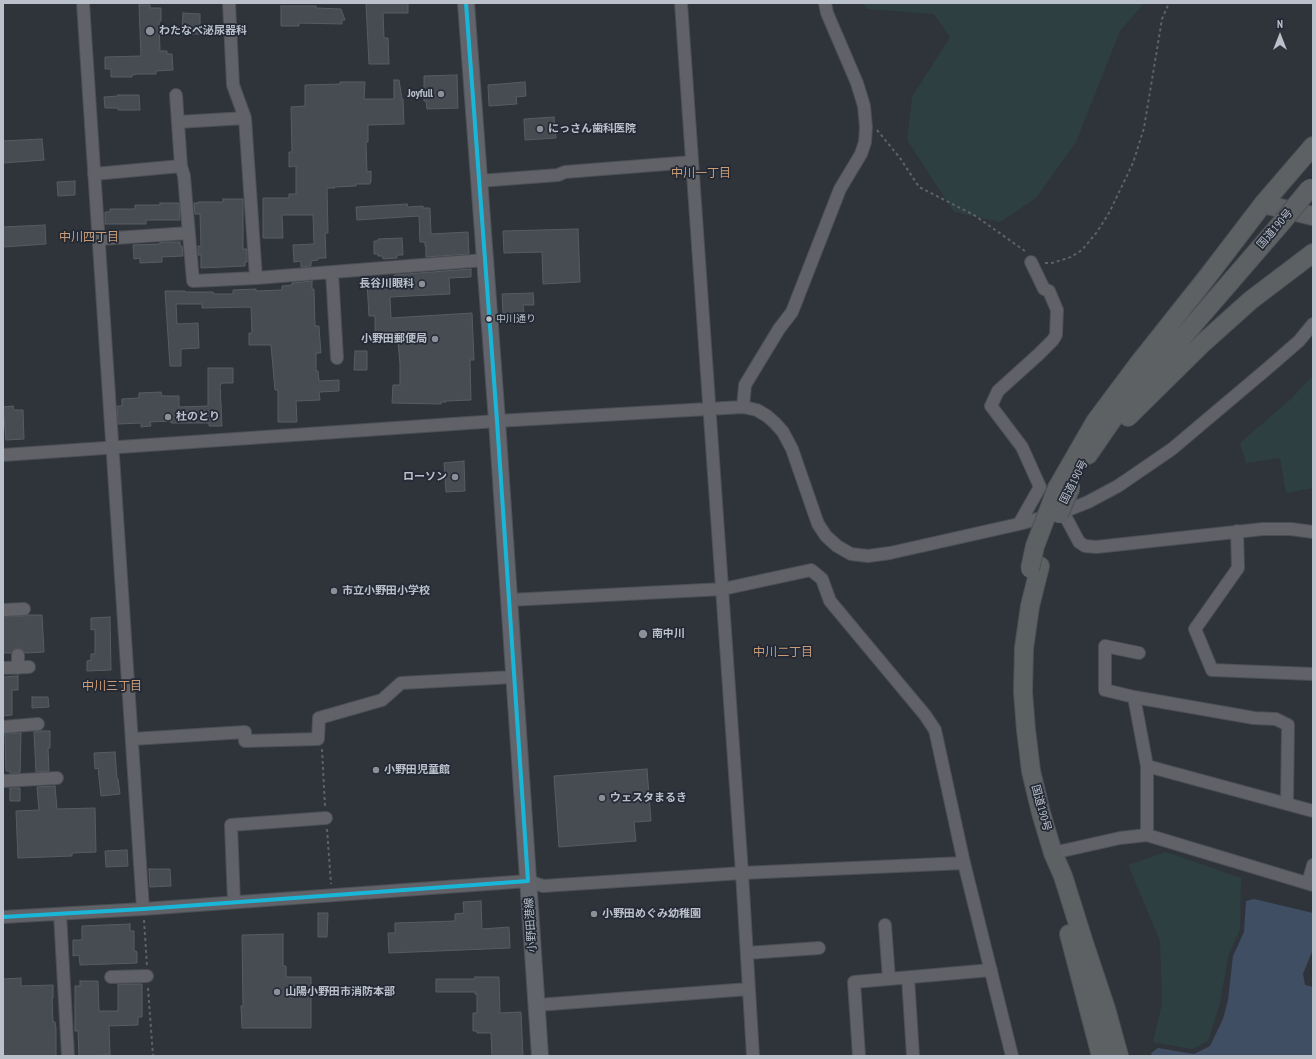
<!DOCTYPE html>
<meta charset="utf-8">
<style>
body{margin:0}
#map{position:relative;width:1316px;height:1059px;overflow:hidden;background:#2f343b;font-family:"PT Sans Narrow",sans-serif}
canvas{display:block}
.frame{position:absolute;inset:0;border:4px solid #bbc1ca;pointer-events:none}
.north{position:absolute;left:1260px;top:16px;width:40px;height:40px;-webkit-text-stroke:3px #232a36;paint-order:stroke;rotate:0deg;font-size:11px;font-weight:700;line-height:16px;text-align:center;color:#bbc1ca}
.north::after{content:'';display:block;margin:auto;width:14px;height:18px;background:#bbc1ca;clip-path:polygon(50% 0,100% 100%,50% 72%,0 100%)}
</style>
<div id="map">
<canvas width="1316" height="1059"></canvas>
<div class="frame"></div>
<div class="north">N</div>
</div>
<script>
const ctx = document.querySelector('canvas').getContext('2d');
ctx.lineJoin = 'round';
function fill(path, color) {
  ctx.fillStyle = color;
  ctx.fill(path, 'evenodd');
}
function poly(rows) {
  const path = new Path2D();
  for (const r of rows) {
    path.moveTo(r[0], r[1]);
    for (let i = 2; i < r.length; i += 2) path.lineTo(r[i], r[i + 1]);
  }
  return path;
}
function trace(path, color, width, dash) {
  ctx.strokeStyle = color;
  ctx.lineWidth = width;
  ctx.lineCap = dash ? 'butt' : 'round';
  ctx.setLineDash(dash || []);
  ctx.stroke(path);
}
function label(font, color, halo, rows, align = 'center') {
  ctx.font = font + ' "PT Sans Narrow","Noto Sans JP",sans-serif';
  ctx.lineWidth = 3.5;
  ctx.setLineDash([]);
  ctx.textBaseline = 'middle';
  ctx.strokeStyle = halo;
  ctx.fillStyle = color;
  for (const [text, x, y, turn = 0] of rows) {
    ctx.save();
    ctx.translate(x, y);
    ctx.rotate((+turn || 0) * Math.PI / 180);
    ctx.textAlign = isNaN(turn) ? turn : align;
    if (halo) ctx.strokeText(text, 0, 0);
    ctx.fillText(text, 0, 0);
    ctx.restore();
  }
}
const green = poly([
 [863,3,1144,3,1120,31,1076,142,1036,198,1000,222,954,212,907,140,912,97,950,37,934,14,867,9],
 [1313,375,1313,488,1286,493,1280,458,1246,463,1240,443,1292,398],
 [1166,852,1241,878,1240,929,1228,957,1220,1003,1208,1041,1192,1049,1153,1042,1162,1004,1160,941,1128,865]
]);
const water = poly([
 [1254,899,1313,913,1313,949,1303,974,1305,985,1313,987,1313,1056,1152,1056,1151,1053,1158,1048,1194,1054,1210,1046,1223,1019,1228,1000,1233,956,1244,932,1246,901]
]);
const building = poly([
 [366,3,408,3,408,13,383,13,384,38,388,38,389,64,369,64,366,3],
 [139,5,150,5,150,8,161,8,161,21,159,21,160,51,167,51,167,54,172,54,173,70,156,71,156,74,138,74,132,75,132,77,111,77,111,69,105,69,105,57,141,56,139,5],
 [281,6,316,6,316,8,341,9,345,20,342,20,342,24,299,23,299,26,281,26,281,6],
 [183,13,200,14,200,34,182,34,183,13],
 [457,75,458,108,427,109,426,101,424,101,424,76,457,75],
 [394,80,399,80,402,99,403,99,404,124,368,125,368,142,366,142,367,172,371,171,371,182,370,182,370,184,356,184,356,186,334,187,335,188,327,188,328,233,325,233,326,258,318,258,318,260,311,261,311,266,301,267,301,261,294,262,293,245,314,244,313,215,282,215,283,238,263,238,263,198,289,198,289,194,296,194,296,166,289,167,289,152,292,152,291,107,305,106,305,85,340,84,340,82,365,82,364,99,394,99,394,80],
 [525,82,526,96,516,97,517,104,489,106,488,85,525,82],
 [118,95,139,95,140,110,118,110,118,108,105,108,104,97,118,96,118,95],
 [554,117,556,138,525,140,524,119,554,117],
 [42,139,44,160,3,163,3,141,42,139],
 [75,181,75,195,58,196,57,182,75,181],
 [223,199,243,199,243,249,247,249,247,262,245,262,245,266,201,268,201,255,198,255,198,246,201,246,200,214,195,214,194,203,198,203,198,202,223,202,223,199],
 [160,203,179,203,180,220,146,220,146,224,105,224,105,212,110,212,110,209,135,209,135,205,160,205,160,203],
 [407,204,408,207,423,206,423,208,430,208,431,234,468,232,469,254,426,257,426,246,425,246,425,242,420,242,419,216,357,220,356,207,407,204],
 [45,225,46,244,3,247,3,227,45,225],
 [578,229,580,282,543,284,542,252,504,253,503,231,578,229],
 [402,238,403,255,397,255,397,258,383,259,382,256,378,256,378,254,374,254,374,241,378,241,378,239,402,238],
 [160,242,180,242,180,246,182,246,183,256,162,257,162,262,140,263,140,258,134,259,133,245,160,244,160,242],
 [471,269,471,277,449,278,450,294,390,297,391,318,472,313,474,360,470,360,471,400,446,401,446,402,441,402,441,404,392,403,393,385,400,385,400,364,398,341,396,341,396,338,375,338,375,316,369,316,367,282,395,280,394,275,471,269],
 [312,281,312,289,314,289,315,326,319,326,320,341,321,353,316,353,316,371,318,371,319,381,339,380,339,391,319,392,320,400,296,401,297,422,278,422,278,390,275,390,271,345,249,345,249,333,252,333,251,307,202,308,202,304,176,304,177,324,198,323,199,348,181,349,181,366,170,366,165,291,185,291,185,292,213,292,214,294,233,294,233,290,256,289,256,291,282,290,282,286,292,285,292,283,312,281],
 [533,293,534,305,523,305,524,314,513,315,513,313,503,313,502,294,533,293],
 [355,351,367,351,367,370,354,370,355,351],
 [208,368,233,368,233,383,222,383,222,384,220,384,222,426,209,426,209,423,171,423,171,421,150,422,151,426,141,427,141,423,118,424,117,406,122,406,122,399,139,398,139,393,161,392,162,396,179,396,179,407,208,406,208,368],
 [13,406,14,410,23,410,24,439,6,440,3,407,13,406],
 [464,461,465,491,446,492,444,463,464,461],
 [28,615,42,615,44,652,25,653,22,649,18,648,14,649,11,653,3,653,3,617,24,616,28,615],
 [110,617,111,670,87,671,87,661,91,660,91,654,95,654,95,629,91,630,91,618,110,617],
 [18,676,18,690,12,690,12,715,3,716,3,677,18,676],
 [32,697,48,697,49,707,32,708,32,697],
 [40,731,50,731,50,748,48,748,49,771,36,772,34,732,40,731],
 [21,733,20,773,10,773,10,771,6,771,5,734,21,733],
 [115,752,117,779,118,779,120,794,101,796,98,768,95,769,94,753,115,752],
 [647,769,651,821,634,822,636,841,559,847,554,776,647,769],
 [55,786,57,809,95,808,96,852,72,853,72,856,18,858,16,811,39,810,37,787,55,786],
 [10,788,20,788,20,801,10,801,10,788],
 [127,850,128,866,106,867,105,851,127,850],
 [149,869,170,869,171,886,150,887,149,869],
 [481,901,482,929,509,927,510,948,389,953,388,933,395,933,395,923,455,921,455,914,464,913,463,902,481,901],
 [318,913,328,913,327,937,318,937,318,913],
 [130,924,130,931,134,931,134,951,136,951,137,952,137,963,80,965,79,955,73,956,73,940,82,940,82,926,130,924],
 [283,934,283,966,286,966,286,977,311,977,311,1028,242,1028,241,1006,243,1006,242,935,283,934],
 [475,977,499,977,500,1013,521,1012,523,1056,492,1056,491,1033,477,1033,477,1031,473,1031,473,1013,477,1013,477,994,475,994,475,992,436,992,436,979,475,979,475,977],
 [21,978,21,986,53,985,53,998,52,998,53,1022,55,1022,56,1028,56,1056,3,1056,3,979,21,978],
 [80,981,98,981,99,1011,118,1011,118,984,142,984,142,1017,138,1017,138,1025,109,1026,110,1055,79,1056,78,1031,75,1031,75,986,80,986,80,981]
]);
const path = poly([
 [877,130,900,158,919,187,974,215,1025,251],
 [1045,263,1052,263,1071,257,1082,250,1097,232,1109,213,1133,163,1144,128,1162,19,1169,3],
 [322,749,325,806],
 [327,829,331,884],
 [144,920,147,966],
 [148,988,153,1056]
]);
const minor = poly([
 [83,3,143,909],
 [229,3,233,85,245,118,256,278],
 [681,3,742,873,753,1056],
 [176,95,181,166,184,176,193,281,256,278,485,260],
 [178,122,245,118],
 [94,174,181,166],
 [479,181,558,175,565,172,692,162],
 [100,239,189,233],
 [332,272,337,358],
 [743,407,745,385,779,329,792,312,840,189,861,154,865,142,866,127,864,106,857,83,827,13,825,3],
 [3,455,497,421,743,407,757,410,767,416,775,423,783,432,792,449,818,524,826,536,837,546,851,554,868,556,890,553,1019,524,1063,512,1088,502,1118,486,1172,449,1268,368,1299,341,1313,324],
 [1063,512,1079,542,1085,546,1096,547,1263,529,1291,529,1313,532],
 [1019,524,1040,487,1022,447,991,406,998,391,1039,354,1053,340,1056,335,1057,310,1049,291,1044,289,1031,262],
 [1237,531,1238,568,1195,629,1212,670,1313,674],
 [509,600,723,589,811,570,822,579,830,601,925,715,935,730,964,863,1012,1056],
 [3,610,24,609],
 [1139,653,1105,646,1105,690,1134,697,1254,718,1276,719,1288,725,1287,803],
 [18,655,18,668],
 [3,668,29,667],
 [1134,697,1147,766,1147,835],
 [3,727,38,724],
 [132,739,245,732,245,741,318,739,319,718,382,700,401,683,514,677],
 [1147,766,1313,811],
 [3,781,57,778],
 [1053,853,1120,838,1147,835,1313,885],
 [1308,883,1313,865],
 [234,902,231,825,326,818],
 [60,914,68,1056],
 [3,917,143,909,528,881,543,886,742,873,964,863],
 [885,925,889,979],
 [747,953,819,948],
 [111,977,147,976],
 [908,978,913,1056],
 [537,1005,749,989],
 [859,1056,854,982,991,970]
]);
const major = poly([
 [466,3,497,421,540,1056]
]);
const highway = poly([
 [1263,204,1313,216],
 [1128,417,1203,343,1251,300,1313,253],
 [1088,455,1117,413,1283,221],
 [1057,488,1095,422,1139,363,1208,276,1263,204,1313,146],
 [1040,566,1030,606,1024,648,1023,692,1026,730,1031,771,1041,813,1053,853,1063,876,1084,943,1106,1009,1119,1056],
 [1069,934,1101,1056]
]);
const highwayBridge = poly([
 [1283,221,1310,188],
 [1059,514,1071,487],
 [1030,569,1035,546,1057,488]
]);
const bus1 = poly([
 [466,3,497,421,528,881],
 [3,917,143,909,528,881]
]);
const markers = [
 [150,31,5,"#8a9098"],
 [441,94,4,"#8a9098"],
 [540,129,4,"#8a9098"],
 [422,284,4,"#8a9098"],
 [489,319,3.5,"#bbc1ca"],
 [435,339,4,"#8a9098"],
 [168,417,4,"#8a9098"],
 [455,477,4,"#8a9098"],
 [334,591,4,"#8a9098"],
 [643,634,5,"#8a9098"],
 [376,770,4,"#8a9098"],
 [602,798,4,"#8a9098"],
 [594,914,4,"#8a9098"],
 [277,992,4,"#8a9098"]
];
const busNames = [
 ["中川通り",496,319]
];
const poiNames = [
 ["わたなべ泌尿器科",159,31],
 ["Joyfull",433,94,"right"],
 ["にっさん歯科医院",548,129],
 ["長谷川眼科",414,284,"right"],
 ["小野田郵便局",427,339,"right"],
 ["杜のとり",176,417],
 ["ローソン",447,477,"right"],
 ["市立小野田小学校",342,591],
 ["南中川",652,634],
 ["小野田児童館",384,770],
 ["ウェスタまるき",610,798],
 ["小野田めぐみ幼稚園",602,914],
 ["山陽小野田市消防本部",285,992]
];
const streetNames = [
 ["国道190号",1275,229,-49],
 ["国道190号",1074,482,-63],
 ["国道190号",1041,808,75],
 ["小野田港線",531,925,-94]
];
const neighbourhoodNames = [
 ["中川一丁目",701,174],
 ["中川四丁目",89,238],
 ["中川二丁目",783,653],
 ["中川三丁目",112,687]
];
fill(green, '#2d3f41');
fill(water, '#404e63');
fill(building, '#474b52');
trace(building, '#585c62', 1);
trace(minor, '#4b4f54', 14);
trace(major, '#4d5157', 18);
trace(highway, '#4c5157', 20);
trace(path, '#5d6266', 2, [3, 3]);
trace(minor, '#606268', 12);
trace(major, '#61656b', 16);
trace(highway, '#5e6163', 18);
trace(highwayBridge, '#4c5157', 20, []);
trace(highwayBridge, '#5e6163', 18);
trace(bus1, '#1ab6d8', 4);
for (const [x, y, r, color] of markers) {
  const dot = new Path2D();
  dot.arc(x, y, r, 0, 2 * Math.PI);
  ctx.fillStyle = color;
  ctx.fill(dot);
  trace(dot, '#232a36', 1.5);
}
label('10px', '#bbc1ca', '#232a36', busNames, 'left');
label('bold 11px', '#bbc1ca', '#232a36', poiNames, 'left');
label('11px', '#bbc1ca', '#232a36', streetNames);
label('12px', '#ca9c76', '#232a36', neighbourhoodNames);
</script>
